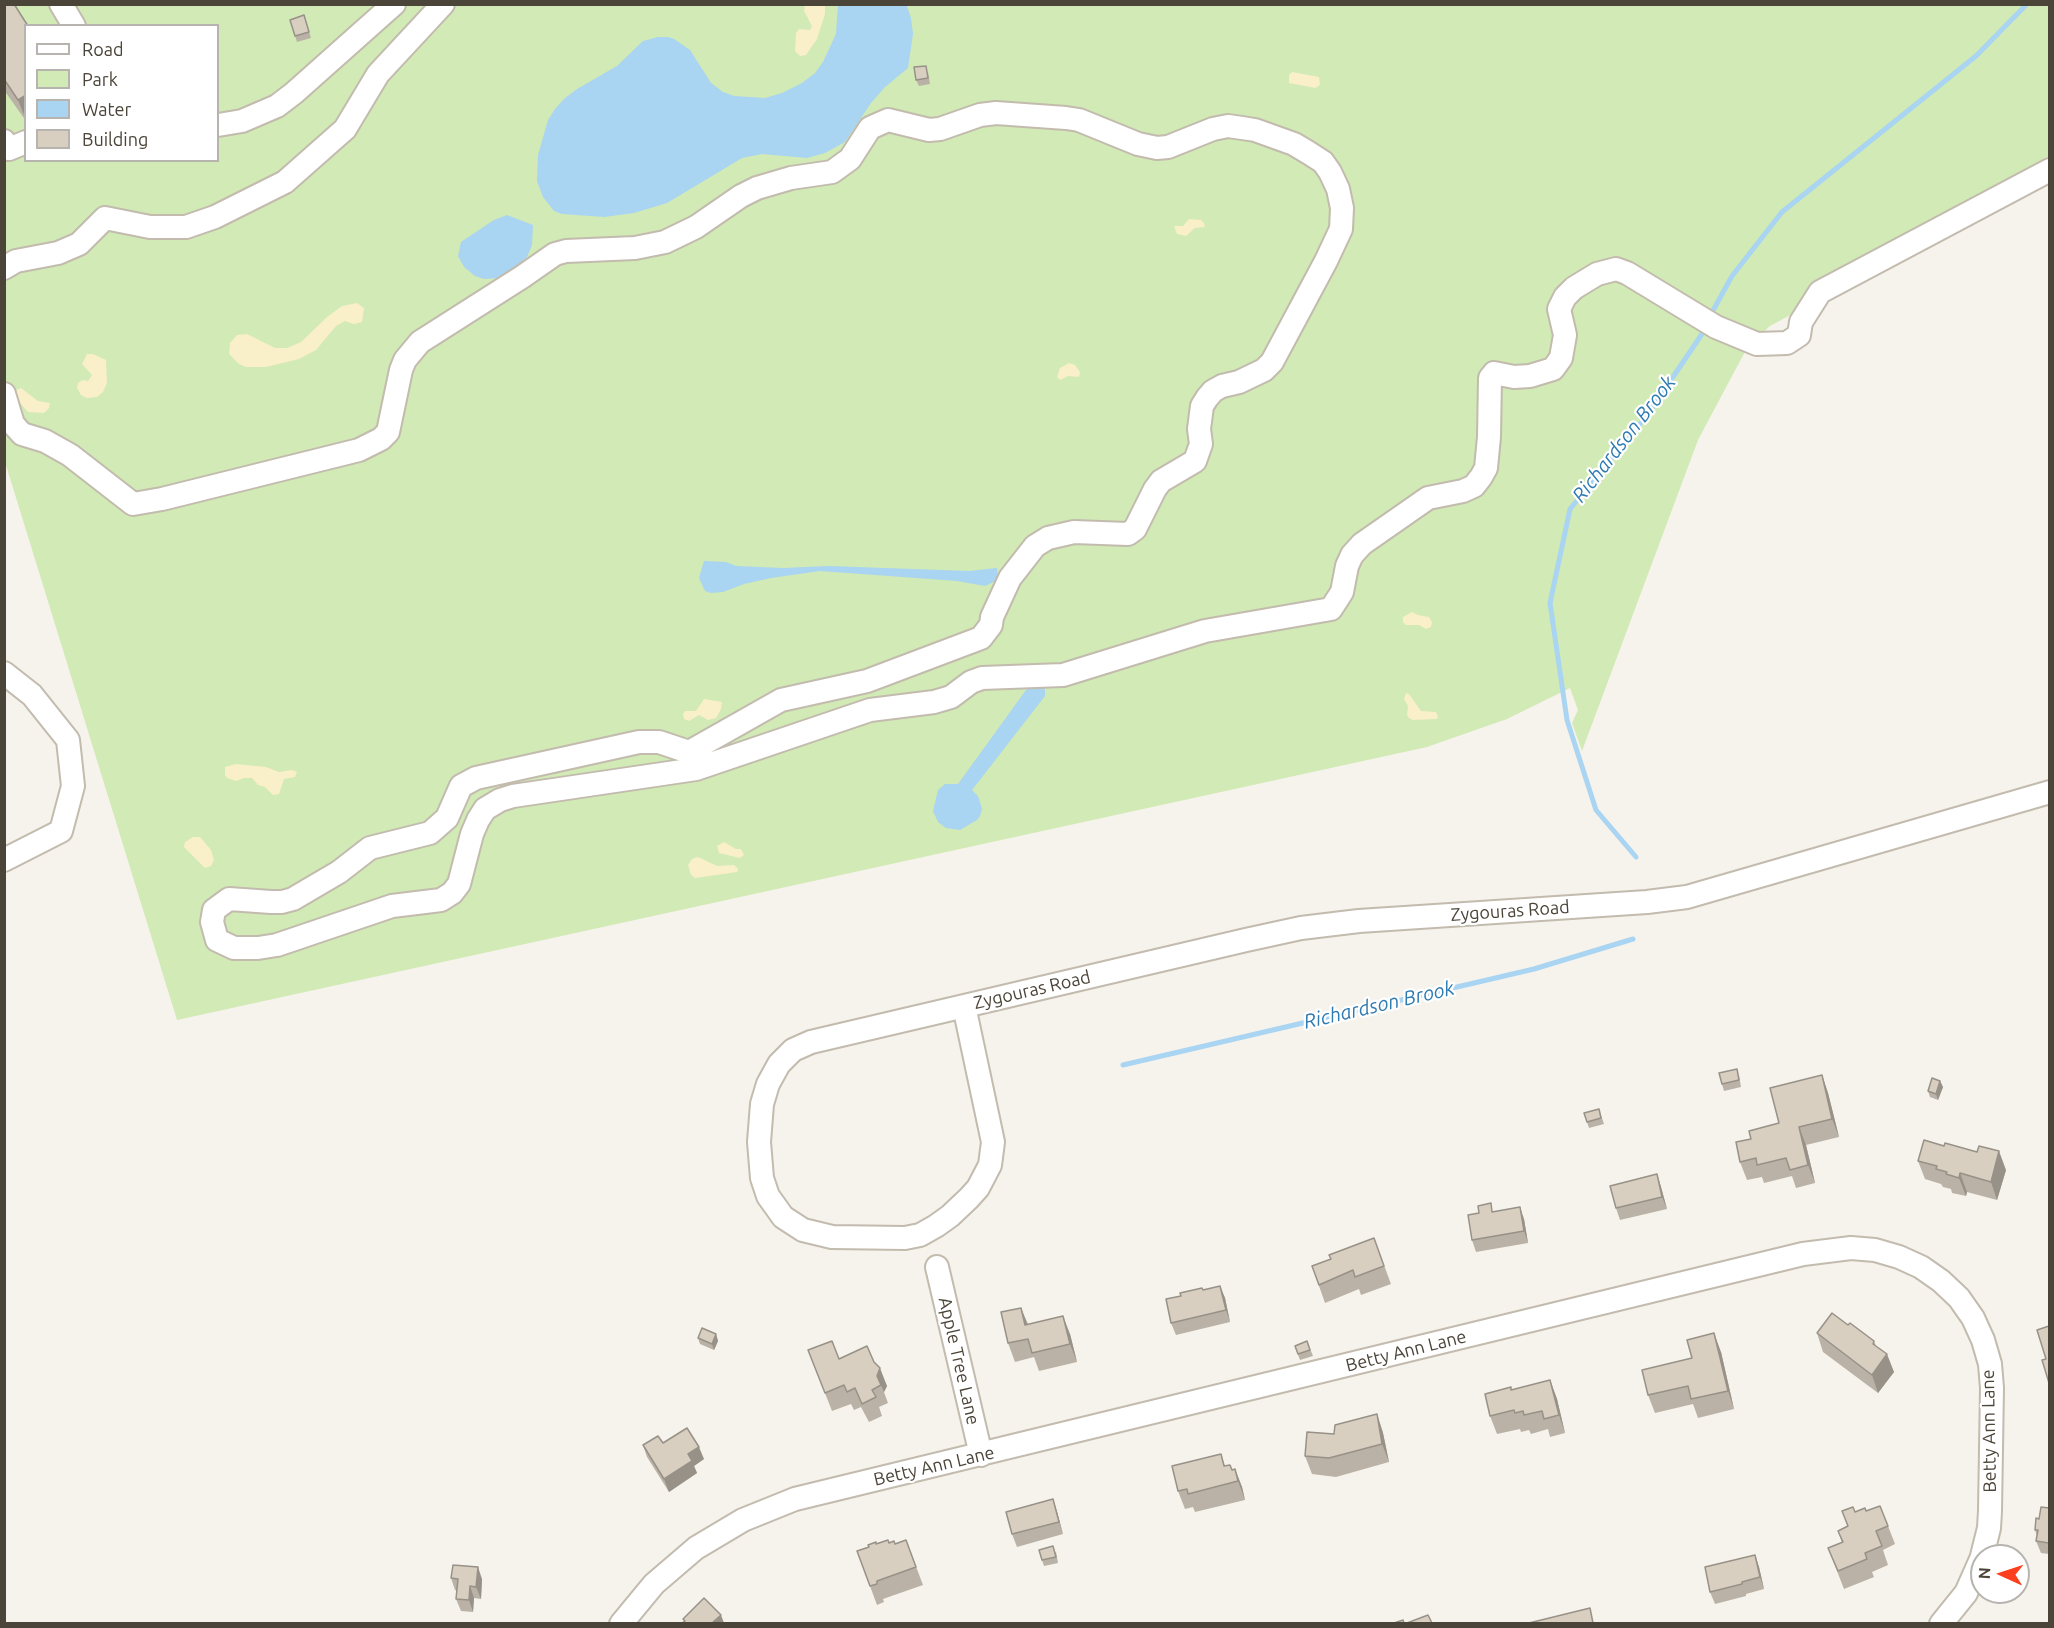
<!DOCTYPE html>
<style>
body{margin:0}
#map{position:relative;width:2054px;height:1628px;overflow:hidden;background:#f6f3ec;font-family:Ubuntu,sans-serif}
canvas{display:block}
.frame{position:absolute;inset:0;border:6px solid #4b4439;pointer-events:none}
.legend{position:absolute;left:24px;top:24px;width:195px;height:138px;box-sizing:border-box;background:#fff;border:2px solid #b7b4b0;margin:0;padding:8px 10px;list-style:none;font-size:18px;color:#4b4439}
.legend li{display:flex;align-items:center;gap:12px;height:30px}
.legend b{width:30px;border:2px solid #b7b4b0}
.north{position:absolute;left:1970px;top:1544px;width:60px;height:60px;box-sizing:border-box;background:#fff;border:2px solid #b7b4b0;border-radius:50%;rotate:273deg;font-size:16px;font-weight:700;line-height:24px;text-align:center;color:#4b4439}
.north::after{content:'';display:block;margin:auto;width:21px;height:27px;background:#fc3f1d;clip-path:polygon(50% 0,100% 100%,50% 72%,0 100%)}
</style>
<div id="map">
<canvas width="2054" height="1628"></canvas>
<div class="frame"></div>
<ul class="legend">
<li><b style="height:8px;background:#fff"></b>Road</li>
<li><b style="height:16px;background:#d2eab5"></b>Park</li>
<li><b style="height:16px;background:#a9d4f2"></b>Water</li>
<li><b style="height:16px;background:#d8cfc1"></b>Building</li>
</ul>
<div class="north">N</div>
</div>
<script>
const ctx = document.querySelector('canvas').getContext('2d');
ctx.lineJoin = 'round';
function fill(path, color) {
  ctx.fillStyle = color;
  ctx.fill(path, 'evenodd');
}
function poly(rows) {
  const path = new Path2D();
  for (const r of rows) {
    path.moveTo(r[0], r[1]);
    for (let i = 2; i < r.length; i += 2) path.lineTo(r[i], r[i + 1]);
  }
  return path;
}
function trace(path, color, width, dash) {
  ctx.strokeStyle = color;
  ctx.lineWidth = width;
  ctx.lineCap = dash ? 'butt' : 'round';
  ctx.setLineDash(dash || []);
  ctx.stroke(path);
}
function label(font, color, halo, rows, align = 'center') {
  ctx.font = font + ' Ubuntu,sans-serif';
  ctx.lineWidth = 4.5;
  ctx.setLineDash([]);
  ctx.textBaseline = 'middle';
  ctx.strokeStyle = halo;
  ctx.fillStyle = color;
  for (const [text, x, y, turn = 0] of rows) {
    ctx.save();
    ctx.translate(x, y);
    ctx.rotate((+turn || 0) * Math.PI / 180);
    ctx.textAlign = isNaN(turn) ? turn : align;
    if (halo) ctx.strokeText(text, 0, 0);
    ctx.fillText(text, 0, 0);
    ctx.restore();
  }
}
const green = poly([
 [4,5,2049,5,2049,176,1770,326,1748,346,1698,440,1582,751,1572,723,1578,710,1570,688,1507,719,1427,747,177,1020,5,462],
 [26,26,218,26,218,160,26,160]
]);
const sand = poly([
 [805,5,825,5,825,14,817,39,806,55,800,56,795,51,796,33,799,29,810,30,812,26,804,11],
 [1292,72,1319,77,1320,85,1315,88,1289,83,1289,75],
 [1189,219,1201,220,1204,223,1205,227,1195,228,1186,236,1177,234,1174,226,1183,226],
 [357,303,364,308,362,322,354,324,345,321,336,326,316,350,299,359,266,367,246,367,239,364,229,354,230,343,237,335,247,334,275,348,287,348,301,342,327,317,342,306],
 [87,354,93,354,106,360,107,383,103,392,97,397,87,398,81,395,77,388,78,383,83,380,88,381,92,375,82,364],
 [1069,363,1075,365,1080,372,1079,377,1068,376,1060,380,1057,377,1060,368],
 [21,388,38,401,50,403,49,408,44,413,28,412,20,403,17,396,16,390],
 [1412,612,1418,615,1429,617,1432,622,1431,627,1426,629,1419,625,1406,625,1403,622,1403,617],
 [1406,693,1409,694,1421,711,1436,712,1438,717,1437,719,1413,720,1409,718,1407,715,1408,706,1404,699],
 [704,699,722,702,721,709,716,718,708,720,699,715,689,721,684,719,683,714,685,711,696,711],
 [236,764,266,767,279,772,292,770,297,772,295,777,284,779,279,794,273,795,265,787,258,785,252,778,244,778,236,781,227,778,225,775,225,767],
 [193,837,200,837,211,850,214,860,211,866,205,868,184,847,185,842],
 [724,842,736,849,741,849,744,855,740,858,719,853,717,846],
 [698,857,717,866,734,865,738,869,737,872,695,878,691,875,688,865,692,859]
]);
const water = poly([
 [906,4,911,18,913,34,908,68,885,87,871,103,845,142,825,153,807,158,762,154,742,158,667,203,634,213,604,217,562,214,554,211,543,197,537,181,538,155,548,120,555,109,565,98,577,89,617,66,643,41,658,37,668,37,674,39,690,50,711,83,723,92,734,96,765,98,782,93,802,83,815,73,823,62,836,34,838,5],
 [507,215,533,225,532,245,527,257,514,270,499,278,484,279,475,276,464,267,458,256,461,242,494,220],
 [704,561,726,562,736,566,783,568,829,566,969,571,997,568,998,580,985,586,957,581,820,571,771,578,744,584,723,592,711,593,705,591,699,578],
 [1033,682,1039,684,1045,689,1045,696,972,790,978,796,982,809,980,816,977,820,960,830,946,828,938,822,933,811,938,790,945,784,958,784,1026,690]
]);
const stream = poly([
 [1710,316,1732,276,1782,212,1976,56,2027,4],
 [1636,857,1596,810,1567,720,1550,603,1570,509,1648,414,1704,331],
 [1123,1065,1534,969,1633,939]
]);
const minor = poly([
 [61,4,74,26],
 [218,125,242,121,277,106,294,93,394,4],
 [4,141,9,149,26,142],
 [4,268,16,261,58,253,79,244,105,218,150,227,186,227,215,217,285,182,345,129,378,74,443,4],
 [4,394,13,424,22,434,45,441,70,455,133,504,162,499,359,450,381,439,388,432,401,370,405,360,420,342,522,277,555,254,566,251,635,248,665,242,696,227,741,196,757,188,791,178,832,172,850,159,870,128,888,120,929,130,940,129,980,115,996,113,1066,118,1079,120,1138,144,1157,148,1168,147,1213,129,1228,126,1242,128,1255,130,1294,144,1309,153,1323,162,1330,172,1338,189,1342,208,1341,229,1326,261,1272,362,1264,370,1239,382,1222,386,1213,391,1207,398,1202,406,1199,429,1201,444,1195,461,1161,481,1155,489,1135,529,1128,534,1074,532,1048,538,1035,546,1010,578,992,617,991,625,981,638,867,681,781,700,689,752,659,742,639,742,476,778,461,786,447,818,430,833,370,848,339,872,293,899,282,902,271,902,229,899,214,910,212,922,217,940,234,948,258,948,277,945,392,906,441,900,452,893,459,884,472,834,478,820,485,809,500,800,513,796,696,769,870,710,934,702,951,697,971,682,982,678,1063,675,1205,631,1331,609,1342,592,1347,566,1352,555,1362,544,1428,498,1463,491,1474,486,1481,477,1486,468,1489,437,1490,378,1494,373,1514,377,1530,376,1553,369,1561,358,1565,335,1559,309,1565,297,1574,288,1597,274,1616,269,1627,273,1716,327,1757,344,1787,343,1799,335,1801,322,1820,292,2050,170],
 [4,673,32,695,68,740,73,786,61,831,4,860],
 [964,1006,993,1142,990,1165,978,1188,969,1198,950,1216,936,1226,920,1235,905,1238,832,1237,803,1230,783,1217,768,1196,762,1178,759,1142,762,1104,768,1084,779,1064,793,1050,811,1042,1246,940,1301,928,1359,921,1647,902,1687,897,2050,792],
 [937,1267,981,1455],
 [621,1624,654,1584,696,1548,743,1520,795,1499,1803,1254,1851,1248,1875,1250,1899,1257,1921,1267,1941,1281,1959,1298,1973,1318,1983,1340,1990,1364,1992,1388,1990,1511,1989,1528,1982,1556],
 [1941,1624,1966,1593,1982,1557]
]);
const wall = poly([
 [4,4,26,26,26,121,4,90],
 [304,15,311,38,297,42,290,20],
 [928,72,930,84,919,86,916,80],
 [1739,1075,1741,1087,1724,1091,1722,1084],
 [1822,1075,1828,1093,1839,1137,1806,1145,1815,1183,1796,1188,1792,1176,1764,1183,1762,1177,1747,1180,1740,1162,1751,1139,1779,1123],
 [1940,1081,1943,1087,1938,1100,1930,1097,1928,1091],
 [1599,1109,1604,1124,1589,1128,1584,1113],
 [1918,1161,2006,1170,1997,1200,1967,1192,1966,1196,1952,1193,1951,1189,1943,1187,1941,1184,1925,1179],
 [1657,1174,1661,1187,1667,1209,1620,1220,1616,1208],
 [1494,1212,1524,1219,1528,1243,1476,1252,1472,1240],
 [1374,1238,1391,1284,1361,1295,1359,1289,1325,1303,1312,1266,1331,1259],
 [1220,1286,1225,1298,1230,1322,1176,1335,1171,1323,1203,1290],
 [1021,1308,1028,1324,1070,1334,1077,1362,1039,1371,1034,1357,1015,1362,1008,1343],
 [1848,1325,1874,1341,1876,1346,1894,1372,1878,1393,1823,1352,1817,1333],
 [716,1334,718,1341,714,1350,700,1344,698,1338],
 [1307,1341,1313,1356,1300,1360,1295,1346],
 [808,1350,839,1359,874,1362,887,1386,884,1392,888,1403,879,1407,882,1416,869,1422,861,1407,854,1410,851,1404,832,1411],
 [1721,1352,1734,1409,1698,1418,1693,1404,1655,1413,1648,1395,1692,1358],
 [1550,1380,1557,1399,1565,1433,1550,1437,1548,1429,1531,1434,1529,1430,1521,1432,1520,1429,1497,1434,1490,1416],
 [1377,1414,1383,1433,1389,1462,1336,1477,1312,1474,1305,1456],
 [663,1443,704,1459,694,1466,697,1473,669,1492,647,1457,643,1445],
 [1221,1454,1225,1466,1232,1469,1235,1469,1242,1487,1245,1500,1195,1512,1193,1507,1185,1509,1178,1491],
 [1053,1499,1057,1512,1063,1534,1017,1547,1012,1534],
 [2049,1508,2049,1554,2041,1553,2036,1541,2037,1536,2035,1530,2039,1519],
 [1842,1511,1855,1512,1866,1511,1888,1526,1895,1544,1883,1550,1888,1565,1872,1572,1874,1577,1844,1589,1828,1548,1842,1543,1838,1531,1848,1527],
 [906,1540,923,1585,883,1599,884,1602,877,1605,857,1551,889,1543,895,1544],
 [1056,1552,1058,1563,1044,1566,1042,1560],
 [1755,1555,1759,1567,1764,1589,1746,1594,1746,1596,1715,1604,1710,1592],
 [451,1578,482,1579,481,1599,474,1598,473,1612,461,1611,456,1599,457,1591,455,1590]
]);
const shadedWall = poly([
 [26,95,26,120,18,100],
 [1822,1075,1828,1093,1839,1137,1832,1119],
 [1940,1081,1943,1087,1938,1100,1936,1094],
 [1799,1127,1806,1145,1815,1183,1808,1165],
 [1999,1151,2006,1170,1997,1200,1991,1182],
 [1960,1173,1967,1192,1966,1196,1959,1178],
 [1657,1174,1661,1187,1667,1209,1662,1197],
 [1520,1207,1524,1219,1528,1243,1524,1231],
 [1220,1286,1225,1298,1230,1322,1226,1310],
 [1021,1308,1028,1326,1025,1325],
 [1063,1316,1070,1334,1077,1362,1070,1344],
 [1714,1333,1721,1352,1734,1409,1728,1391],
 [716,1334,718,1341,714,1350,712,1344],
 [1887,1354,1894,1372,1878,1393,1872,1375],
 [880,1368,887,1386,884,1392,877,1376],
 [1550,1380,1557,1399,1565,1433,1559,1415],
 [1377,1414,1383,1433,1389,1462,1382,1444],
 [699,1447,704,1459,694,1466,697,1473,669,1492,664,1479,688,1454],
 [1235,1469,1242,1487,1245,1500,1238,1481],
 [1053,1499,1057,1512,1063,1534,1059,1522],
 [1755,1555,1759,1567,1764,1589,1760,1577],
 [478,1567,482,1579,481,1599,476,1587],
 [470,1586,474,1598,473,1612,469,1600],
 [721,1615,724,1623,712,1623]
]);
const building = poly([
 [4,4,14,4,28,26,26,26,26,95,18,100,4,79,4,4],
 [304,15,309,32,295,36,290,20,304,15],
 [926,66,928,78,916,80,914,67,926,66],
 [1737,1069,1739,1080,1722,1084,1719,1073,1737,1069],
 [1822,1075,1832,1119,1799,1127,1808,1165,1790,1170,1786,1158,1757,1165,1756,1158,1740,1162,1736,1142,1751,1139,1749,1131,1779,1123,1770,1088,1822,1075],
 [1932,1078,1940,1081,1936,1094,1928,1091,1932,1078],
 [1599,1109,1601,1118,1587,1122,1584,1113,1599,1109],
 [1924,1140,1944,1146,1945,1143,1977,1152,1979,1146,1999,1151,1991,1182,1960,1173,1959,1178,1946,1174,1947,1172,1936,1169,1937,1166,1918,1161,1924,1140],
 [1657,1174,1662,1197,1616,1208,1610,1186,1657,1174],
 [1491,1203,1492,1212,1520,1207,1524,1231,1472,1240,1468,1215,1479,1213,1478,1206,1491,1203],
 [1374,1238,1384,1266,1355,1277,1353,1270,1319,1285,1312,1266,1331,1259,1329,1255,1374,1238],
 [1220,1286,1226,1310,1171,1323,1166,1299,1181,1296,1180,1293,1202,1288,1203,1290,1220,1286],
 [1021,1308,1025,1325,1063,1316,1070,1344,1032,1353,1028,1339,1008,1343,1001,1312,1021,1308],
 [1832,1313,1848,1325,1850,1323,1874,1341,1873,1344,1887,1354,1872,1375,1817,1333,1832,1313],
 [2049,1326,2049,1383,2042,1360,2046,1359,2037,1330,2049,1326],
 [702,1328,716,1334,712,1344,698,1338,702,1328],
 [1714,1333,1728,1391,1691,1399,1688,1386,1648,1395,1642,1370,1692,1358,1687,1340,1714,1333],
 [832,1341,839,1359,867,1346,874,1362,880,1368,877,1376,881,1385,872,1390,876,1397,862,1404,855,1388,847,1392,844,1385,825,1393,808,1350,832,1341],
 [1307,1341,1310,1350,1298,1354,1295,1346,1307,1341],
 [1550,1380,1559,1415,1544,1419,1542,1411,1524,1415,1523,1411,1515,1413,1514,1410,1490,1416,1485,1394,1511,1387,1511,1390,1550,1380],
 [1377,1414,1382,1444,1329,1458,1305,1456,1307,1432,1334,1434,1335,1425,1377,1414],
 [687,1428,699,1447,688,1454,692,1461,664,1479,643,1445,658,1436,663,1443,687,1428],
 [1221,1454,1224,1466,1230,1465,1232,1470,1235,1469,1238,1481,1188,1494,1187,1489,1178,1491,1172,1466,1221,1454],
 [1053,1499,1059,1522,1012,1534,1006,1512,1053,1499],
 [1880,1506,1888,1526,1876,1531,1882,1546,1865,1553,1867,1559,1838,1571,1828,1548,1843,1542,1838,1531,1848,1526,1842,1511,1853,1507,1855,1512,1865,1508,1866,1511,1880,1506],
 [2041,1507,2049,1508,2049,1543,2036,1541,2038,1530,2035,1530,2036,1518,2039,1519,2041,1507],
 [888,1540,889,1543,894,1541,895,1544,906,1540,916,1567,877,1581,877,1584,870,1586,857,1551,869,1547,868,1545,876,1542,876,1544,888,1540],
 [1053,1546,1056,1557,1042,1560,1039,1550,1053,1546],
 [1755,1555,1760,1577,1742,1582,1742,1584,1710,1592,1705,1567,1755,1555],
 [453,1565,478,1567,476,1587,470,1586,469,1600,456,1599,458,1579,451,1578,453,1565],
 [704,1598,721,1615,712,1623,682,1623,685,1621,683,1619,704,1598],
 [1590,1608,1593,1623,1529,1623,1590,1608],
 [1428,1615,1432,1623,1407,1623,1428,1615],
 [1403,1620,1404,1623,1394,1623,1403,1620]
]);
const streetNames = [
 ["Zygouras Road",1510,911,-4],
 ["Zygouras Road",1032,990,-13],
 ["Betty Ann Lane",1406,1351,-14],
 ["Apple Tree Lane",959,1361,77],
 ["Betty Ann Lane",1989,1431,-91],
 ["Betty Ann Lane",934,1466,-13]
];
const waterNames = [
 ["Richardson Brook",1624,439,-52],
 ["Richardson Brook",1379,1005,-13]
];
fill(green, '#d2eab5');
fill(sand, '#f9efc9');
fill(water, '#a9d4f2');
trace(stream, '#a9d4f2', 5);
trace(minor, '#c2bbae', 26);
trace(minor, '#fff', 22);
fill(wall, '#bab2a6');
fill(shadedWall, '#979187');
fill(building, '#d8cfc1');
trace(building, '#979187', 1.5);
label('18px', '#4b4439', '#fff', streetNames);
label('italic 20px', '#2e7ab2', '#fff', waterNames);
</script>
